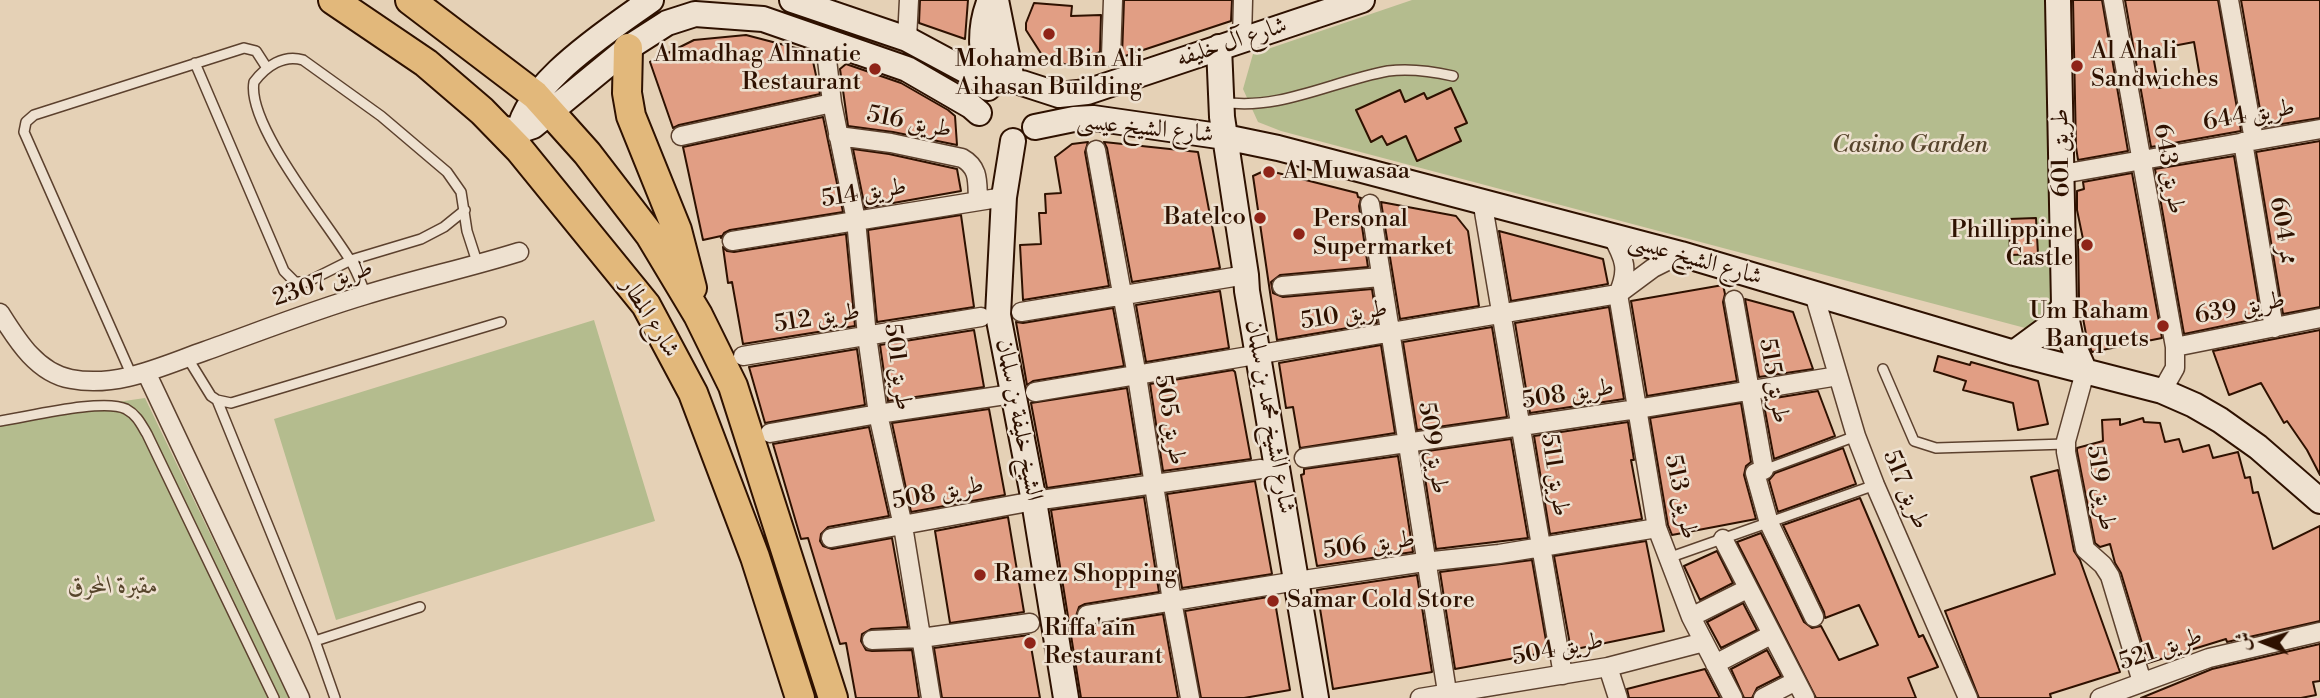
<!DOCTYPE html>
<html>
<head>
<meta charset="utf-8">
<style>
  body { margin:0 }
  #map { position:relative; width:2320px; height:698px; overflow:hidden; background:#e5d1b6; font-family:"Libre Bodoni",Amiri,serif }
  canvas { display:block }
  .north { position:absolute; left:2229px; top:607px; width:70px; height:70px; -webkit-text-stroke:5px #eee1d0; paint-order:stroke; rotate:272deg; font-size:19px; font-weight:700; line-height:28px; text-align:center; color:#2e1100 }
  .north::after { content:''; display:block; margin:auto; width:24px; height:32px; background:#2e1100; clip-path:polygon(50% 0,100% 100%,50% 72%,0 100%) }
</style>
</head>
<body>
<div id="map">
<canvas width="2320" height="698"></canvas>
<div class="north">ش</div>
</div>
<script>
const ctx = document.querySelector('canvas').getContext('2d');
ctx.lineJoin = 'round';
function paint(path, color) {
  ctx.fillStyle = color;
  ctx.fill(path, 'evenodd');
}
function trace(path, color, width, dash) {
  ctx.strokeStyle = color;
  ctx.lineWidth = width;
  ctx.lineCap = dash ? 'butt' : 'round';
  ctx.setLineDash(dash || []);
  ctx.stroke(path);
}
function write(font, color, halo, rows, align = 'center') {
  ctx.font = font + ' "Libre Bodoni",Amiri,serif';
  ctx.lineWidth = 5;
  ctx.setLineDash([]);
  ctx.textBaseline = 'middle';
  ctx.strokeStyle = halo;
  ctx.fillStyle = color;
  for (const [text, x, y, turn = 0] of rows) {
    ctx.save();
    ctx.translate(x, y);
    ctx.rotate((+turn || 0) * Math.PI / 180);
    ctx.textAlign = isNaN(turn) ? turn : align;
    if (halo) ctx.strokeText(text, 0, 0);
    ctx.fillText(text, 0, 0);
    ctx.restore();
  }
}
paint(new Path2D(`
  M1412 0H2050L2063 291 2051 319 2029 329 1281 131 1258 122 1243 89 1253 54Z
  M594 320 655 521 336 620 274 419Z
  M145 398 289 698H0V419Z`), '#b4bc8e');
const building = new Path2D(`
  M920 0H968L965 39 919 23Z
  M1124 0H1232L1231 21 1122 57Z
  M2073 0H2102L2128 151 2078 160 2076 147Z
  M2125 0H2218L2241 131 2151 147ZM2194 42 2200 77H2195L2196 81 2159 88 2152 50Z
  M2241 0H2320V118L2263 127Z
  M1034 3 1072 6 1071 16 1101 15 1100 52 1068 65 1049 60 1042 55 1026 30V23Z
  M746 35 811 52 820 94 679 125 673 128 650 62 694 40Z
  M846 64 901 83 948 110 955 116 957 145 893 132 848 126 840 69Z
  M1451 88 1467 123 1455 128 1461 141 1417 161 1406 136 1387 145 1382 136 1371 142 1356 110 1400 90 1405 102 1424 93 1427 99Z
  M823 117 843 212 730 230 724 233 721 238V236L703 240 683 147Z
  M2320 141V307L2283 314 2256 152Z
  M1088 142 1085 152 1109 286 1023 300 1020 245 1041 244 1039 213H1046L1045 194 1061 193 1055 157 1072 144Z
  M1104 142 1198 152 1220 268 1132 282 1107 148Z
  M853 149 889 154 957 169 961 191 865 208Z
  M2234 156 2261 318 2184 334 2155 169Z
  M1266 170 1357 193 1358 197 1361 198 1359 206 1368 267 1280 275 1271 282 1273 293 1283 297 1372 289 1377 323 1277 340 1253 176Z
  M2132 173 2162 338 2092 352 2087 339 2079 298 2078 240 2083 239 2077 210V191L2084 189 2083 182Z
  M1381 202 1456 216 1468 231 1479 306 1400 319Z
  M961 215 974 307 877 322 868 230Z
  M2036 218 2038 254 2010 255 2009 219Z
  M1499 231 1603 259 1608 284 1511 301Z
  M846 234 855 326 743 344 732 282 728 283 723 247 727 251 734 252Z
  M1723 285 1725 294 1723 302 1737 381 1647 396 1631 301Z
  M1220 291 1229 348 1146 362 1136 305Z
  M1745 299 1793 312 1813 369 1759 377Z
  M1609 307 1624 399 1530 413 1515 323Z
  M1113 308 1124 366 1033 381 1027 385 1016 322 1023 323Z
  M1492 327 1507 417 1417 430 1403 342Z
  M974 330 984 387 888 401 880 345Z
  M2320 330V475L2307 450 2287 421 2284 423 2261 383 2229 395 2213 351Z
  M1381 345 1395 433 1300 448 1293 407 1286 408 1279 363Z
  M857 349 865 405 765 423 749 367Z
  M1938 356 1970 365 1971 362 2038 381 2048 424 2018 430 2013 403 1963 390 1966 381 1934 371Z
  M1233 370 1235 372 1251 459 1163 471 1150 384Z
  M1127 388 1141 474 1047 488 1031 403Z
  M1818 391 1835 436 1774 459 1763 400Z
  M1741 403 1751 462 1746 466 1744 475 1756 519 1672 535 1668 525 1650 418Z
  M989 409 1005 495 911 512 892 423Z
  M2143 418 2144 422 2160 423 2165 442 2179 439 2183 452 2209 445 2213 458 2238 452 2245 478 2250 477 2253 493 2258 492 2273 549 2320 526V621L2227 642 2226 639 2148 663 2121 573 2115 563 2110 544 2100 547 2095 543 2077 451V448L2103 441 2102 420 2120 419V425Z
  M1628 422 1634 460H1631L1642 519 1550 534 1534 436Z
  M869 427 889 516 828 527 821 534 820 541 823 546 832 549 892 538 908 627 871 629 862 634 861 641 866 650 872 651 912 650 919 698H856L846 643 840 644 808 538 801 539 773 444Z
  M1511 439 1528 538 1436 549 1421 452Z
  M1843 448 1856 484 1778 512 1769 480 1775 473Z
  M1398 456 1413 552 1317 566 1301 475 1304 474V469Z
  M2058 470 2074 551 2080 560 2120 672 2050 694 2051 698H1979L1945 611 2055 574 2031 477Z
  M1255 481 1272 574 1182 588 1167 494Z
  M1144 497 1159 592 1085 604 1079 607 1076 616 1079 623 1088 626 1163 614 1178 698H1081L1051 510Z
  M1860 498 1919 637 1923 635 1938 667 1908 678 1916 698H1816L1737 542 1761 533 1804 622 1812 628 1821 626 1839 660 1878 645 1859 605 1825 618 1824 612 1783 525Z
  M1008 517 1024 612 950 623 935 531Z
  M1646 541 1664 631 1571 650 1554 556Z
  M1717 551 1733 583 1700 600 1684 566Z
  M1532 560 1548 652 1455 669 1440 572Z
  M1417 575 1432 672 1333 689 1317 590Z
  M1274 596 1290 690 1244 698H1201L1185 611Z
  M1743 603 1757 630 1721 648 1707 622Z
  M1029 635 1040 698H942L934 648Z
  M2320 644V681L2313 682 2316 695 2301 698H2141L2212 669Z
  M1767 650 1781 676 1757 688 1752 698H1744L1731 669Z
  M1705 669 1720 698H1629L1627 689Z`);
paint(building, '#e19e84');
trace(building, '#2e1100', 2);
const lane = new Path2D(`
  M195 63 284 271 295 282H307L351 260 421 239 444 227 465 210
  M1223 102C1279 111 1333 81 1388 71 1410 68 1431 71 1453 76
  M366 295C361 283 357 271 350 260 327 222 246 124 254 82 266 66 284 54 303 60L381 116 447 172 461 192 467 231 478 265
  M187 357 211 396 217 400 231 403 501 322
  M1883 369 1914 441 1936 448 2066 444
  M132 376 24 132 26 122 34 115 244 48 256 51 267 68
  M217 400 315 641 335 698
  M0 421C28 417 103 398 126 409 137 415 141 424 147 434L274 698
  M1764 470 1856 436
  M1668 558 1875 485
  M315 641 420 607`);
const street = new Path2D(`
  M2113 0 2175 347V368L2162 391
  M2229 0 2254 140
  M907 39 909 0
  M1242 39 1243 0
  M825 42 832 103 856 220 867 336 878 414 903 526 931 698
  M1111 57 1113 0
  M681 136 832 103
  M838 136 891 143 962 158C980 168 977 183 978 201
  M2243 142 2274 328
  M1096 150 1137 376 1172 601 1190 698
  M2062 174 2320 129
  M1482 200 1563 675
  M1370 204 1448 698
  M1612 236C1625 259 1629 270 1618 294L1657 528 1691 617 1733 698
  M732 241 1004 197
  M1282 286 1380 277
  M1814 294 1856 436 1875 485 1968 698
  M1734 300 1764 470 1755 473 1769 523 1814 617
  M1021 312 1246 275
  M0 313C17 340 37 373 71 379 118 388 162 366 205 351 258 332 311 311 365 295 416 279 468 268 519 252
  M2175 347 2320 318
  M743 356 981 317
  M146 372 300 698
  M2085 372 2066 441V452L2085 549 2103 565 2110 576 2142 682
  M1035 392 1618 294 1653 268 1681 254
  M770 433 878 414 1012 394
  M1304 458 1637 409 1838 376
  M831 538 1034 501 1261 469
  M1723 539 1805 698
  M1087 615 1297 581 1424 562 1499 554 1657 528
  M1691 617 1747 589
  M872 640 921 638 1030 623
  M1715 664 1771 635
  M1608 667 1618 698
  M1420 698 1608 667 1704 642
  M1763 698 1796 681
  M2100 698 2209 658 2320 632`);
const secondary = new Path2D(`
  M792 0 907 39 974 75 988 88
  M990 0C978 29 981 57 990 86
  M996 0 1012 80
  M2058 0 2064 306 2071 340 2085 372
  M1219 47 1222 117 1246 275 1247 291 1316 698
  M1022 83 1059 95 1087 92 1362 0
  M1035 127 1074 119 1093 118 1225 137 1278 148 1681 254 2014 353 2162 391 2194 405 2220 420 2258 447 2320 501
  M499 128 518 131 533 126 628 48 667 23 695 14 763 19 907 69 971 106 979 113
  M1013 141 1004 197 998 315 1034 501 1066 698
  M518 143C515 89 611 29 651 0
  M2014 353 2048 328 2064 306`);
const primary = new Path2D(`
  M333 0 426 63 482 111 519 149 646 305 693 393 755 557 800 698
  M410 0 535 95 587 153 650 235 698 315 733 386 833 698
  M628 48 627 93 631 116 677 230 692 288`);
trace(lane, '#5c412e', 12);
trace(street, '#5c412e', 21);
trace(secondary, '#2e1100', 28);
trace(primary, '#2e1100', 32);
trace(lane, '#eee1d0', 9);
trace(street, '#eee1d0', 18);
trace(secondary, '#eee1d0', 24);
trace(primary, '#e2b87b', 28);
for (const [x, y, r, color] of [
  [1049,34,7,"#8f2418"],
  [2077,66,7,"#8f2418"],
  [875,69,7,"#8f2418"],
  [1269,172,7,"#8f2418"],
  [1260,218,7,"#8f2418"],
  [1299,234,7,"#8f2418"],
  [2087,245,7,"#8f2418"],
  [2163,326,7,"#8f2418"],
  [980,575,7,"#8f2418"],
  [1273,601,7,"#8f2418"],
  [1030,643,7,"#8f2418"]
]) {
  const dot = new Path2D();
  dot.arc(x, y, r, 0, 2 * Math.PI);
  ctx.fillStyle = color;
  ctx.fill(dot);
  trace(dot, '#eee1d0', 2.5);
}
write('24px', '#2e1100', '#eee1d0', [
  ["شارع آل خليفه",1232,43,-18],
  ["طريق 644",2249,116,-10],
  ["طريق 516",909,123,11],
  ["شارع الشيخ عيسى",1145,129,6],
  ["طريق 601",2062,153,-91],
  ["طريق 643",2168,169,80],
  ["طريق 514",864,194,-9],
  ["ممر 604",2282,231,80],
  ["شارع الشيخ عيسى",1695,260,16],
  ["طريق 2307",323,284,-18],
  ["طريق 639",2240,309,-11],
  ["طريق 510",1344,316,-9],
  ["شارع المطار",649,318,58],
  ["طريق 512",817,319,-9],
  ["طريق 501",897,367,82],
  ["طريق 515",1773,381,80],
  ["طريق 508",1568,395,-9],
  ["شارع الشيخ محمد بن سلمان",1269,417,80],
  ["الشيخ خليفة بن سلمان",1018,420,79],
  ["طريق 505",1169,420,80],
  ["طريق 509",1432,448,81],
  ["طريق 511",1554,475,81],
  ["طريق 519",2100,488,81],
  ["طريق 517",1905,490,67],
  ["طريق 508",938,494,-11],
  ["طريق 513",1680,497,78],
  ["طريق 506",1369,546,-8],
  ["طريق 504",1558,650,-11],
  ["طريق 521",2161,650,-19]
]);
write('24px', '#2e1100', '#eee1d0', [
  ["Al Ahali",2091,52],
  ["Sandwiches",2091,80],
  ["Almadhag Alnnatie",861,55,"right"],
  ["Restaurant",861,83,"right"],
  ["Mohamed Bin Ali",1049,60,"center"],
  ["Aihasan Building",1049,88,"center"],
  ["Al Muwasaa",1283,172],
  ["Batelco",1246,218,"right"],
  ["Personal",1313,220],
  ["Supermarket",1313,248],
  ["Phillippine",2073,231,"right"],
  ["Castle",2073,259,"right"],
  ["Um Raham",2149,312,"right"],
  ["Banquets",2149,340,"right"],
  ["Ramez Shopping",994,575],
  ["Samar Cold Store",1287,601],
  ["Riffa'ain",1044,629],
  ["Restaurant",1044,657]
], 'left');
write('italic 24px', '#56442b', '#eee1d0', [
  ["Casino Garden",1910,146],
  ["مقبرة المحرق",113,587]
]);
</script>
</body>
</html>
